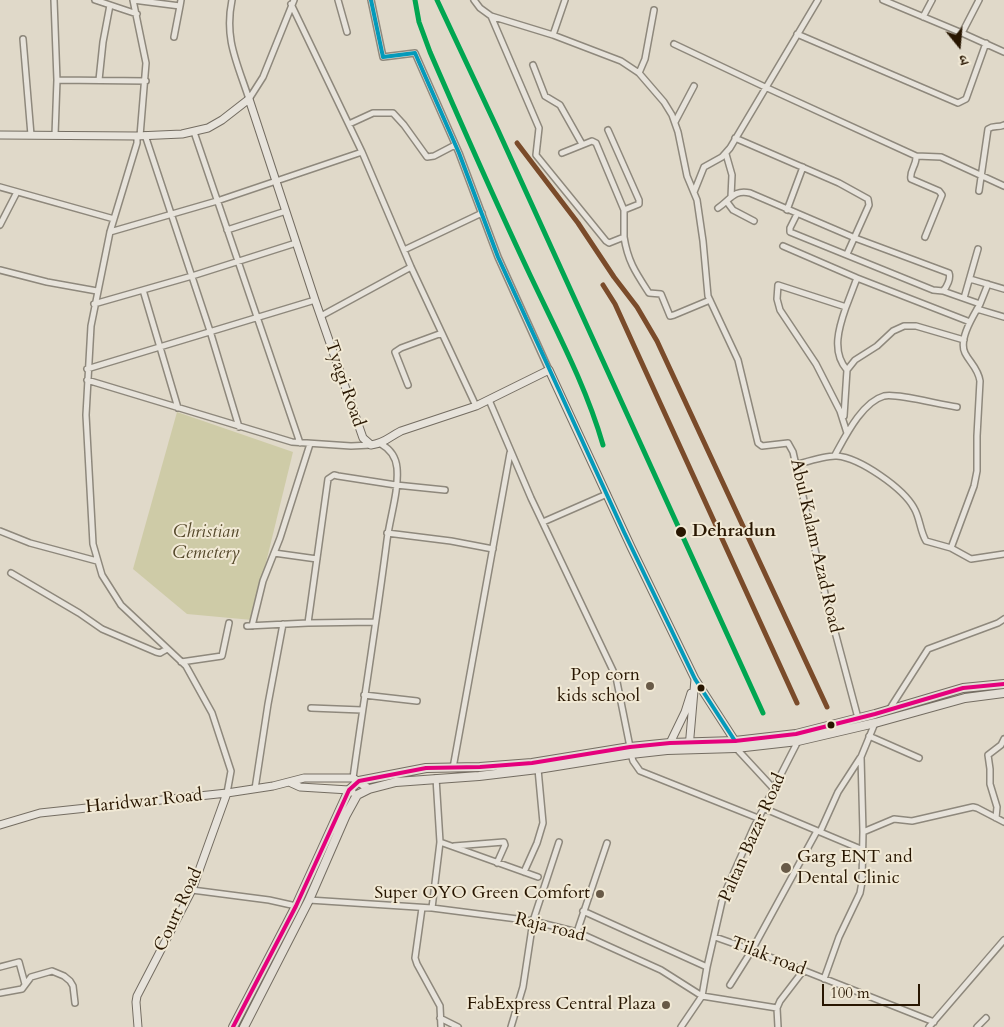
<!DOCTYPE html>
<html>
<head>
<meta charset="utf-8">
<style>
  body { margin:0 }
  #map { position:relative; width:1004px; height:1027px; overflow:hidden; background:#e0d9c9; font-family:Cardo,"Noto Serif Devanagari",serif }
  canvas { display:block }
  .north { position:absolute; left:934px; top:20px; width:50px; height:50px; -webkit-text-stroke:4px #f1e9d5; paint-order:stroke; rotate:163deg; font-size:14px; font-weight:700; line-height:20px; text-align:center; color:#281601 }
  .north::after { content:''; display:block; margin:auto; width:18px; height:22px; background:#281601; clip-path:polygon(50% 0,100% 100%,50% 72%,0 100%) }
  .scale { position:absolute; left:822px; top:984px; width:98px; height:22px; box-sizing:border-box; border:2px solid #281601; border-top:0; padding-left:6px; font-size:15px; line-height:18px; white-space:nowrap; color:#281601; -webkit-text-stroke:4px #f1e9d5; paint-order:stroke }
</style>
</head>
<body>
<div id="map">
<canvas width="1004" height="1027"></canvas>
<div class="north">उ</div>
<div class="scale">100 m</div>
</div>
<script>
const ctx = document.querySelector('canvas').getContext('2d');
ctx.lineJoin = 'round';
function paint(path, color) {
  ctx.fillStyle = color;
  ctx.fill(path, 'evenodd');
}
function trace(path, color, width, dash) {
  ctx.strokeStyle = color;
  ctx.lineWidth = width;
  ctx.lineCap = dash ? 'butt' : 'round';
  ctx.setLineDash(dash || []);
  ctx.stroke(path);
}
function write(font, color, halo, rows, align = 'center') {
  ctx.font = font + ' Cardo,serif';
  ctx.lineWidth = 4;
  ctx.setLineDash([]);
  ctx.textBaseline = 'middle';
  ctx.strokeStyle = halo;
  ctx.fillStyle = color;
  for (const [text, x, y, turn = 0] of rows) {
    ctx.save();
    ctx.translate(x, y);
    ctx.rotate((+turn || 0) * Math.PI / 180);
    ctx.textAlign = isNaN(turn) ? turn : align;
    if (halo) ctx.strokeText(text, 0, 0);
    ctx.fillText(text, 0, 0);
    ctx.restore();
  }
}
paint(new Path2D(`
  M177 412 293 452 252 620 187 614 133 569Z`), '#cecba7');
const street = new Path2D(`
  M54 0 57 80 55 135
  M95 0 137 14
  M133 0 146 63 140 136
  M133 0 180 6 181 0
  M232 0C224 39 237 62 249 99
  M338 0 347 32
  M371 0 383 57 415 53 459 153 498 257 549 370
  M474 0 480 8 491 16 553 35 621 61 639 73 664 102 672 115 678 132 687 176 697 200 703 241 708 296 738 360 758 443 762 446 788 443 793 452 826 598 858 718
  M883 0 962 33 1004 52
  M291 4 362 152 411 267 476 406
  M491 16 539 128 536 155 606 241 609 243 624 237C628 262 636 273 649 293L661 294 670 316 674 315 710 300
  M923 17 932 0
  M962 33 979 0
  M797 34 958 103 966 99 986 43
  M553 35 565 0
  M174 37 180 6
  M23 39 31 135
  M674 44 765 87 916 156C917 165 909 171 911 179L939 191 942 195 925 237
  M533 65 545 96 560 105 582 144
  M639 73 645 59 654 10
  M57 80 146 81
  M99 80 103 42 110 5
  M249 99 263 77 294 0
  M675 122 694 86
  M349 124 373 113H393L404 125 427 157 434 156 455 145
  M608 130 639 200V204L624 210
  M194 132 300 443
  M145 135 210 331 239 427
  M137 136V143L110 232 91 326 86 415 93 544 102 575 121 605 186 666 212 713 231 771 227 793
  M735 138 839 183 868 199 869 205 847 254
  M562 153 592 141 596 143 624 210V237
  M726 154 732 175 731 197
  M916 156 941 157 1004 186
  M0 187 114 219
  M979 191 988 129C994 125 998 128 1004 125
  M694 192 704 167 722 157 730 148 818 0
  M727 202 733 210 754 221
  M718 208C730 200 734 189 750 193L855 238 949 273C951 278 947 287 943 291L933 290 790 232V228L797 214
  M787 210 803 167
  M0 225 17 192
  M227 230 286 211
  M110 232 217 201 362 152
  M783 246 857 278 970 322
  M404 250 482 213
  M0 270 47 282 97 291
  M970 279 1004 289
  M143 290 178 408
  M943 291 980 304C974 315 958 339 965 353 970 363 978 368 980 381L977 436V471L974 486 951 548
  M964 298 978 249
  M94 304 192 276 296 243
  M980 304 988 284
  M846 307 857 278
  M977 309 1004 317
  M321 316 411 267
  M87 369 315 300
  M847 370C831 352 839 327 846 307L778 285 777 299 780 310 816 364 840 411 847 433
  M87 380 292 442 351 446 371 445
  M408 385 395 352 401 348 442 333
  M489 400 531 498 616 677 630 747
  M844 416 847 370 855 360 877 346 893 331 904 326H916L964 340
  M835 455C845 437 862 402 884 396 897 393 940 405 957 407
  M795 465C806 462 826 455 837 456 860 458 903 488 914 508 920 518 920 531 926 541L951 548 971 559 1004 554
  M543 522 607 494
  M0 531 30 543 97 561
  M387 533 451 541 493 549
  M274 553 317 559
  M11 573 79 613 102 629 156 652 160 653 167 649
  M308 623 328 479 334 475 338 476 396 485 445 490
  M247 626 308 623 374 622
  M252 626 263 581 280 538 310 444
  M181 662 222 656 229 623
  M364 695 417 701
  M311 708 362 710
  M889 710 928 649 998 623 1004 619
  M875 723 861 757 863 832 894 819 912 821 973 807 977 808 1004 822
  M869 736 919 758
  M736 748 773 788
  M631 754 633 761 640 771 758 818
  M453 768 510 453
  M353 778C364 698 377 619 387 540 390 517 399 491 397 468 396 457 390 449 381 444
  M255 789 268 704 283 624
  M763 808 863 850
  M996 818 997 807 990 784V769L988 755 1001 745 1004 739
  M820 832 838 792 860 758
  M440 842 538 877
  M454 846 504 842 505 845 497 863
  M524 872 537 843 543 823 538 769
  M192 890 269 900 296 906
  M309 900 432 908 533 921 577 932 661 970 702 996 777 1008
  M422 908 415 958 417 964 440 1006 441 1027
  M432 908 440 842 436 778
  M583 911 707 967
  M577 932 607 843
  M715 937 752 950 934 1022
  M0 967 19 962 25 984
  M824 979 839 937 860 893 862 882 863 832
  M730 985 752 950 817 831
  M0 993 22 989 31 977 52 971 64 976 70 981 73 986 75 1003
  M440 1018 458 1027
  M511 1027 523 987 533 921 559 842
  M681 1027 702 996 707 967 723 897 753 829 798 741
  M778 1027 777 1008 780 1001 803 971
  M929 1027 1004 940
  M977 1027 986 1018`);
const secondary = new Path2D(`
  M0 135 137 136 182 134 208 128 222 120 249 99 315 300 363 438 371 445C385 443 389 437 401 431L476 406 549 370 631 547 695 679 735 741
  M670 743 685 712 691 693
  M689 748 695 679
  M289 782 300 787 349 790 352 792
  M0 825 40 813 227 793 273 786 304 778H353L369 789
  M138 1027 136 1002 137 996 192 890 227 793`);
const primary = new Path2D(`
  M233 1027 296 906 349 790 359 781 426 768 480 767 532 763 630 747 670 743 735 741 796 734 875 714 963 688 1004 684
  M244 1027 309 900 346 815 357 795 369 789 396 782 479 776 538 769 631 754 667 750 736 748 798 741 875 723 965 698 1004 693`);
trace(street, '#8e887c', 8);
trace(secondary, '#746d62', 9);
trace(primary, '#746d62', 10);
trace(street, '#e7e3db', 5);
trace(secondary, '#e7e3db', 7);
trace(primary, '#e3ded5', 8);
trace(new Path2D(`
  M371 0 383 57 415 53 459 153 498 257 624 532 695 679 735 741`), '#049aba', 4);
trace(new Path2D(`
  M233 1027 296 906 349 790 359 781 426 768 480 767 532 763 630 747 670 743 735 741 796 734 875 714 963 688 1004 684`), '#e5007d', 4);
trace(new Path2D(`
  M415 0 419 22 430 52C463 128 496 203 531 277 557 332 586 386 603 445
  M437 0 497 128 763 713`), '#00a651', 5);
trace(new Path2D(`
  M517 143 578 223 614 277 637 307 657 341 827 707
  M603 285 615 304 635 348 797 703`), '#7a4b2a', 5);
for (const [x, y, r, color] of [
  [681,532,6,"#281601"],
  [650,686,5,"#685a47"],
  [701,688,4.5,"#281601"],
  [831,725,4.5,"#281601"],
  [786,868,6,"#685a47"],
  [600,894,5,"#685a47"],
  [666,1005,5,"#685a47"]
]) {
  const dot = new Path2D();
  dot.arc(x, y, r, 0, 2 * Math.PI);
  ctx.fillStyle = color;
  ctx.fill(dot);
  trace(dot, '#f1e9d5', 2);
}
write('18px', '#281601', '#f1e9d5', [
  ["Tyagi Road",344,384,71],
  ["Abul Kalam Azad Road",815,546,77],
  ["Haridwar Road",144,802,-6],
  ["Paltan Bazar Road",753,838,-66],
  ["Court Road",179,910,-65],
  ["Raja road",550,928,14],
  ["Tilak road",768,957,21]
]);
write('bold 18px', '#281601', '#f1e9d5', [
  ["Dehradun",692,532]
], 'left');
write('italic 18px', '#55492b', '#f1e9d5', [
  ["Christian",206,533],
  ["Cemetery",206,554]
]);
write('18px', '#281601', '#f1e9d5', [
  ["Pop corn",640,676],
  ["kids school",640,697],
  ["Garg ENT and",797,858,"left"],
  ["Dental Clinic",797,879,"left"],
  ["Super OYO Green Comfort",590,894],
  ["FabExpress Central Plaza",656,1005]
], 'right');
</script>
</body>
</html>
